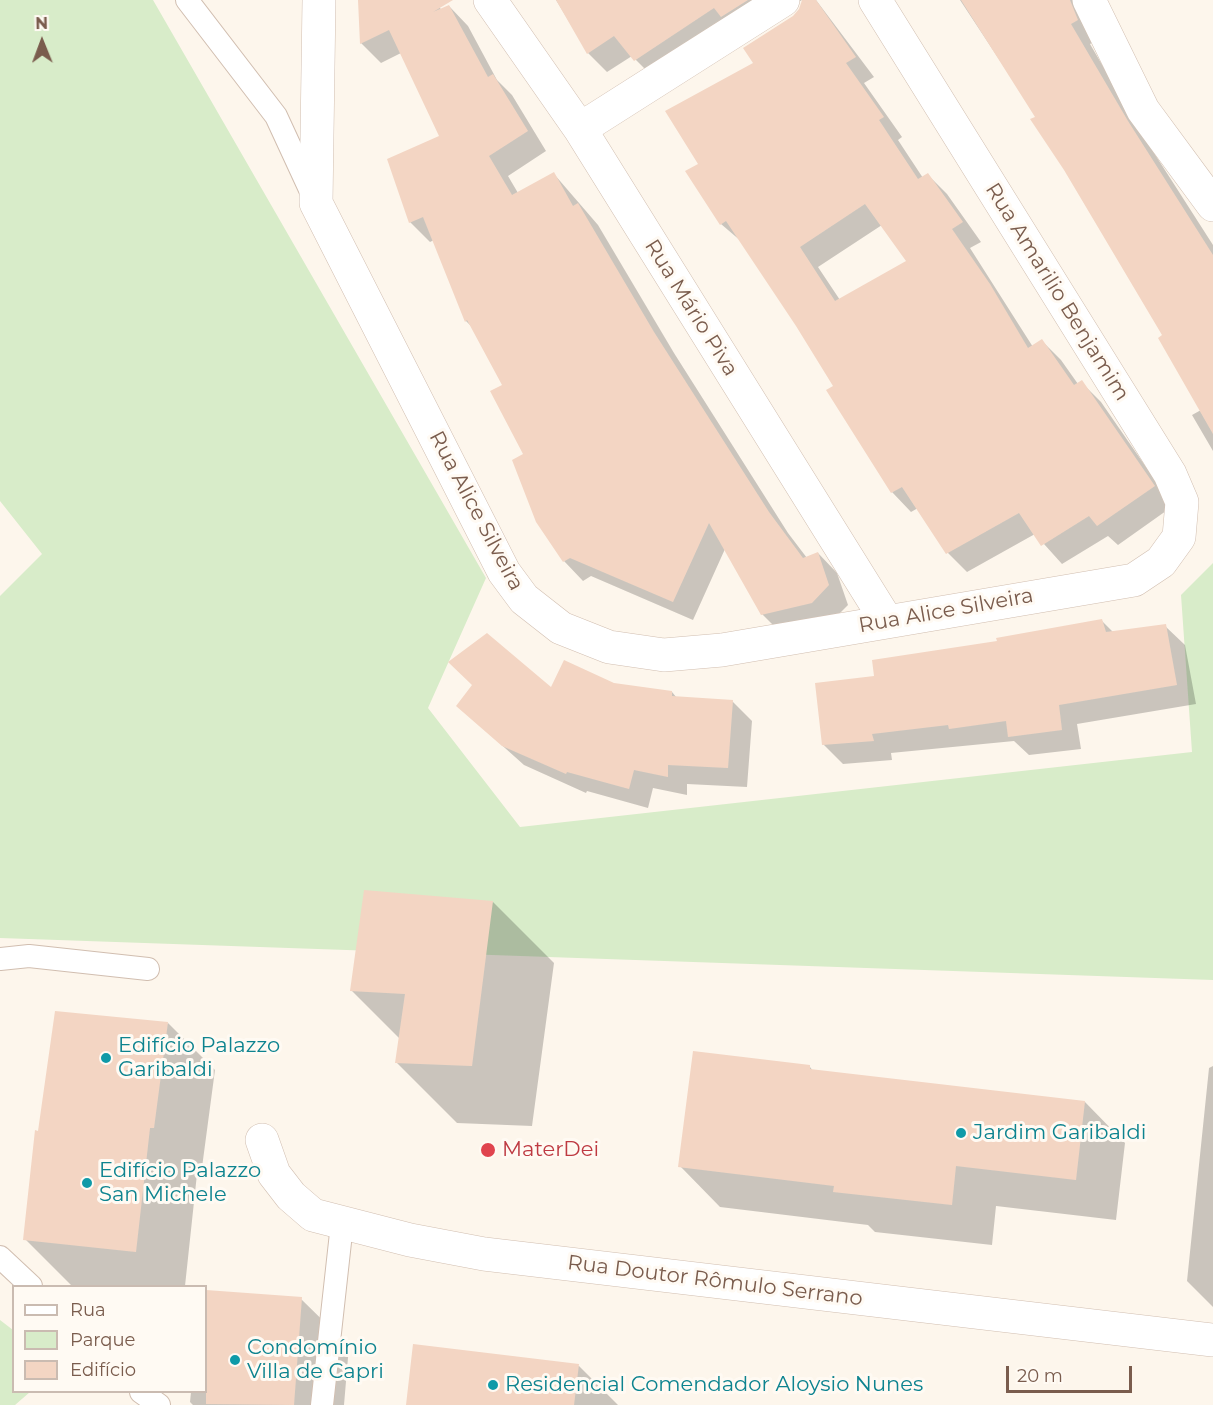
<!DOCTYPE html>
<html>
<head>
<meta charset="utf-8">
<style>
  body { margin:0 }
  #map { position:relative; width:1213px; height:1405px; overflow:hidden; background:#fdf6ec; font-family:Montserrat,sans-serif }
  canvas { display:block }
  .legend { position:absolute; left:12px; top:1285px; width:195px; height:108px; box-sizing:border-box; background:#fffaf3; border:2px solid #cabbb1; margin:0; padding:8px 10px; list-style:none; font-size:18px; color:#7a5c4d }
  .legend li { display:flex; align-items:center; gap:12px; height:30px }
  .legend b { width:30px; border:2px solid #cabbb1 }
  .north { position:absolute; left:12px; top:12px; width:60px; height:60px; -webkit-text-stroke:4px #fffaf3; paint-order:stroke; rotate:359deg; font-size:16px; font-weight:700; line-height:24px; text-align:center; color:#7a5c4d }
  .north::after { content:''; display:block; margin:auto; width:21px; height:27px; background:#7a5c4d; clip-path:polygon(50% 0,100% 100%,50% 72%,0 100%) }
  .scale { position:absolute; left:1006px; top:1366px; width:126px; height:27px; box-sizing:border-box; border:3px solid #7a5c4d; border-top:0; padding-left:8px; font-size:18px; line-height:21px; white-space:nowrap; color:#7a5c4d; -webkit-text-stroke:4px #fffaf3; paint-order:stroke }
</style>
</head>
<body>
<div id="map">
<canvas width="1213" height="1405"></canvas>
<ul class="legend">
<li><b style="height:8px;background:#fff"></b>Rua</li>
<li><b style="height:16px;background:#d8ecc9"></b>Parque</li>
<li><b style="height:16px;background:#f3d5c3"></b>Edifício</li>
</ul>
<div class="north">N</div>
<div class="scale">20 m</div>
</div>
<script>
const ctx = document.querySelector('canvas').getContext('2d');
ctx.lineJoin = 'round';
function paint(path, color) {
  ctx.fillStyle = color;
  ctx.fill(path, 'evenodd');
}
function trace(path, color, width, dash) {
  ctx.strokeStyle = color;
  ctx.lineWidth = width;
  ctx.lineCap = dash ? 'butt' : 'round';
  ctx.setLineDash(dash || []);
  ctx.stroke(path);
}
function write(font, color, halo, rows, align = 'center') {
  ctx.font = font + ' Montserrat,sans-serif';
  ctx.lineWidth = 6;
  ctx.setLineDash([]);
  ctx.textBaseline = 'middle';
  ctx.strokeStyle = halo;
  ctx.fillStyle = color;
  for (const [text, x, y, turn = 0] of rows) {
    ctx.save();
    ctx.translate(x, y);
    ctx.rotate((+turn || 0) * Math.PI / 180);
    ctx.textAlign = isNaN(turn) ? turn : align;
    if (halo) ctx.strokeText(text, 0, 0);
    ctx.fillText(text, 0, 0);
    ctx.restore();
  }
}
paint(new Path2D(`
  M0 0H153L486 578 428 708 520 827 1192 752 1181 595 1213 563V980L0 938V596L42 554 0 501Z
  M0 1320 13 1330 14 1392H30L15 1405H0Z`), '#d8ecc9');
paint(new Path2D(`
  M360 0H437L441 10 449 6 468 26 497 80 512 95 546 151 508 176 518 193 554 174 598 225 674 353 788 533 807 558 818 553 837 573 848 605 831 622 782 634 762 614 725 549 693 620 591 576 583 581 564 561 525 455 504 385 472 327 466 321 434 240 430 242 410 222 441 137 401 53 381 63 361 43Z
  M556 0H802L742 36 655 79 632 56 607 72 588 53Z
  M803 0H816L874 77 864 83 902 137 898 140 923 178 928 175 947 194 981 242 970 248 1033 347 1042 341 1061 360 1078 384 1081 382 1101 402 1173 506 1118 545 1108 536 1062 564 1035 534 967 572 948 553 918 508 911 512 892 492 835 386 797 325 742 242 721 224 700 165 755 64 801 9ZM882 225 909 262 840 300 818 267Z
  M960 0H1080L1097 40 1090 44 1147 142 1213 245V451L1192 415 1201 410 1164 336 1037 117Z
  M1102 621 1113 632 1165 626 1185 645 1196 704 1077 724 1081 749 1029 755 1014 741 891 753 892 760 843 764 823 744 876 677 999 643Z
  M613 684 672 692 677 698 732 701 752 721 747 787 687 784V795L653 788 648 808 587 791 586 793 524 765 458 706 551 690Z
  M493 902 554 963 532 1126 457 1123 396 1062 400 1039 351 990Z
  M168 1023 215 1070 201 1175 197 1174 185 1286H72L25 1239 40 1132Z
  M1213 1066V1307L1187 1281 1209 1068Z
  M810 1067 813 1071 1085 1102 1125 1143 1116 1220 996 1206 992 1245 875 1232 868 1225 720 1207 680 1166Z
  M206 1292 301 1299 349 1346 344 1405H193L190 1402 191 1392H206Z
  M579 1366 618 1405H408Z`), '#0003');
paint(new Path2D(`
  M358 0H453L433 12 449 5 488 77 493 74 528 131 489 156 512 195 554 172 573 206 578 203 654 332 769 512 803 558 818 552 829 585 812 603 761 615 709 523 673 602 570 558 563 562 536 522 512 460 523 454 490 391 502 385 467 320 465 322 423 217 409 223 387 159 439 136 389 30 360 44Z
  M556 0H748L721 17 714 8 634 61 614 36 587 54Z
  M802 0H816L856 57 846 63 884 117 879 120 918 179 928 173 963 222 952 229 990 284 1028 348 1042 339 1074 385 1082 380 1155 486 1097 526 1089 516 1041 546 1019 513 946 554 902 487 891 493 826 390 833 386 796 326 726 221 720 225 685 171 698 164 665 111 753 63 743 48 793 16 799 9ZM865 204 906 261 835 301 800 247Z
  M961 0H1070L1078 20 1071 24 1128 121 1213 255V434L1158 338 1162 335 1064 170 1030 119 1035 117Z
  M1102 619 1106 632 1166 624 1177 685 1059 705 1062 730 1008 737 1006 721 949 729 948 725 872 734 874 741 822 745 815 683 874 676 872 660 997 641 996 638Z
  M487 633 551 687 564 660 614 683 672 691V696L733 700 728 768 668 765V777L634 770 629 789 567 772 566 774 502 746 456 706 472 685 448 662Z
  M364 890 493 901 472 1066 395 1063 405 994 350 991Z
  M55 1011 168 1022 154 1128H150L136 1252 23 1240 35 1130 38 1131Z
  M693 1051 810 1065V1069L1085 1101 1076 1180 956 1166 952 1205 833 1192 834 1186 678 1167Z
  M206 1290 302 1297 294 1405 206 1404Z
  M413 1344 579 1364 574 1405H406Z`), '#f3d5c3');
const lane = new Path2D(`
  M187 0 276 116 313 196
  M0 959 29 956 148 969
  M0 1257 31 1286
  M141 1392 159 1405
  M322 1405 342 1224`);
const street = new Path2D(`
  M319 0 316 203 504 572 524 599 561 628 609 647 664 655 722 650 1134 580 1161 562 1179 537 1182 502 1170 474 875 0
  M490 0 580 129 886 620
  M1089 0 1143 110 1213 205
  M580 129 783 0
  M262 1140 274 1174 291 1196 313 1215 410 1240 484 1254 1213 1340`);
trace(lane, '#d1beb0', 24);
trace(street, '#d1beb0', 34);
trace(lane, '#fff', 22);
trace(street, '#fff', 33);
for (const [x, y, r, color] of [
  [106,1058,6,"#0f9aa8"],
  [961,1133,6,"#0f9aa8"],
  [488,1150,8,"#e0444e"],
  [87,1183,6,"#0f9aa8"],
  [235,1360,6,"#0f9aa8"],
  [493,1385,6,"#0f9aa8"]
]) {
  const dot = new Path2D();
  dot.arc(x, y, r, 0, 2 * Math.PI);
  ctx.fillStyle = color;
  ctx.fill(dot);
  trace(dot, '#fffaf3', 2);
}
write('21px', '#7a5c4d', '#fffaf3', [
  ["Rua Amarilio Benjamim",1057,292,58],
  ["Rua Mário Piva",691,308,58],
  ["Rua Alice Silveira",476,511,62],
  ["Rua Alice Silveira",946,611,-10],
  ["Rua Doutor Rômulo Serrano",715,1281,7]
]);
write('21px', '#0d838f', '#fffaf3', [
  ["Edifício Palazzo",118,1046],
  ["Garibaldi",118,1070],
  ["Jardim Garibaldi",973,1133],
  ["Edifício Palazzo",99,1171],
  ["San Michele",99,1195],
  ["Condomínio",247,1348],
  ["Villa de Capri",247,1372],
  ["Residencial Comendador Aloysio Nunes",505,1385]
], 'left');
write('21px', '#be3a42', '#fffaf3', [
  ["MaterDei",502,1150]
], 'left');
</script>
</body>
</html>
